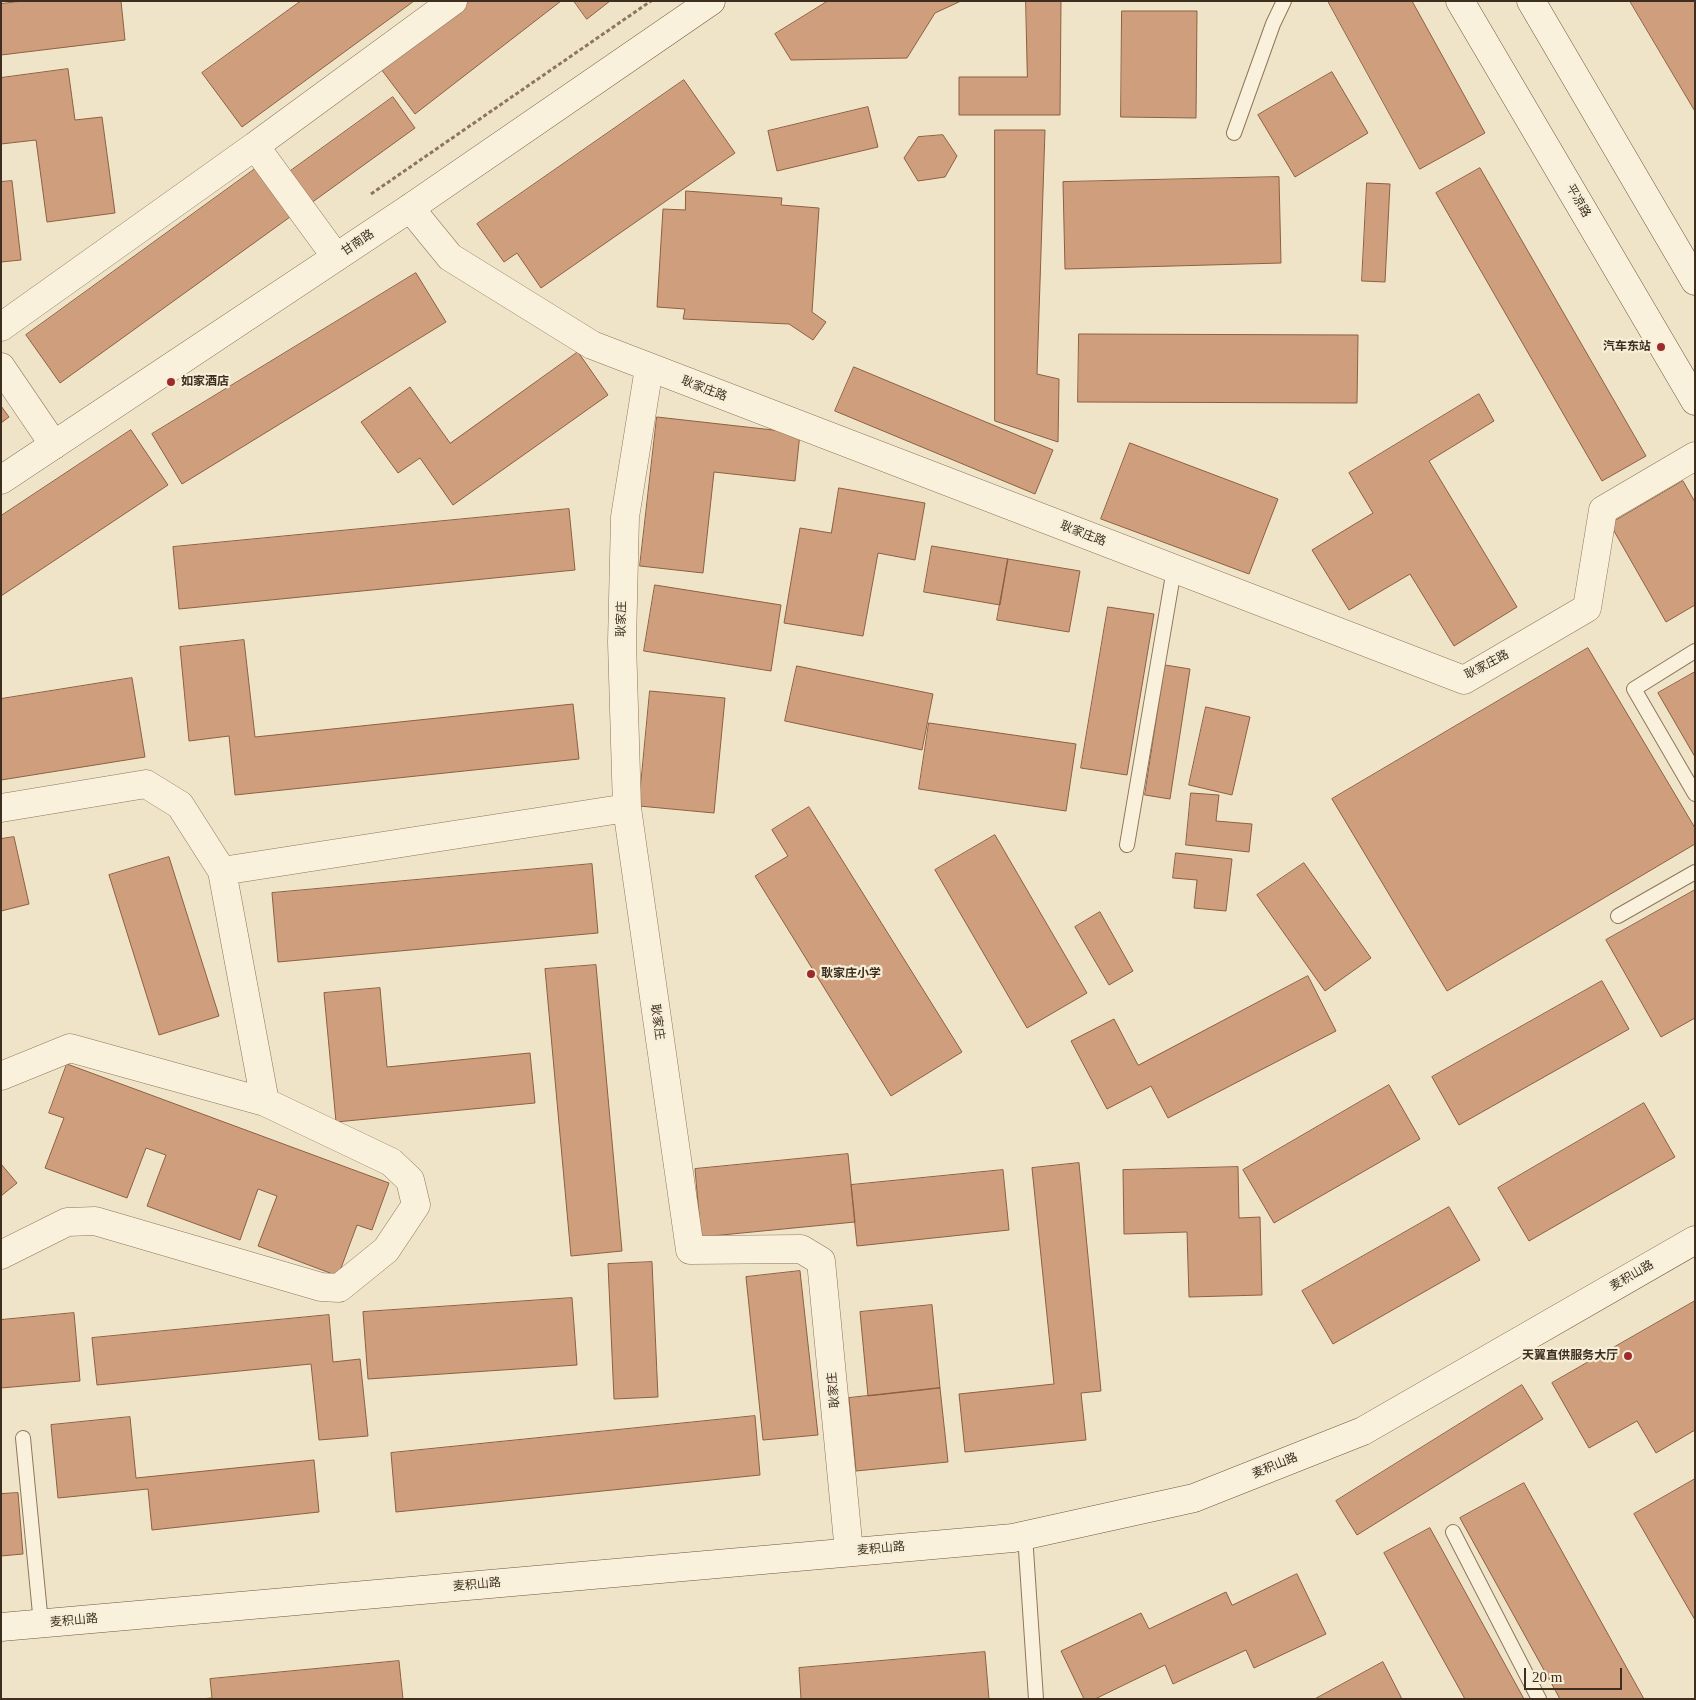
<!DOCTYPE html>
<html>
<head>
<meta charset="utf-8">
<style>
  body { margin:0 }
  #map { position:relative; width:1696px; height:1700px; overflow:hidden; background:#f0e4c8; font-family:"Times New Roman",serif }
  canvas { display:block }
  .frame { position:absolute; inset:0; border:2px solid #3d2e20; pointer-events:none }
  .scale { position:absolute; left:1524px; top:1668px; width:98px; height:22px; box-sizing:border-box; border:2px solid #3d2e20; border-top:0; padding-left:6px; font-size:15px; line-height:18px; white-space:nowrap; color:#3d2e20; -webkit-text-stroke:4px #f7eed8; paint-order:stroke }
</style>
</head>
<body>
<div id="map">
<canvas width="1696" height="1700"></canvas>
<div class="frame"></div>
<div class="scale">20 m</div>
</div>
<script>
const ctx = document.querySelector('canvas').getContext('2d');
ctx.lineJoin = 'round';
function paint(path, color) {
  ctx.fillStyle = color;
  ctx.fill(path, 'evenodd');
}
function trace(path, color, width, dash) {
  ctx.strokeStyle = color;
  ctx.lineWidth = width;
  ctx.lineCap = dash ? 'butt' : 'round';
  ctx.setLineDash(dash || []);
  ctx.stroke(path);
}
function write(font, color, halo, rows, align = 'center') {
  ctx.font = font + ' "Times New Roman","Noto Sans SC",serif';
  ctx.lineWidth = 4.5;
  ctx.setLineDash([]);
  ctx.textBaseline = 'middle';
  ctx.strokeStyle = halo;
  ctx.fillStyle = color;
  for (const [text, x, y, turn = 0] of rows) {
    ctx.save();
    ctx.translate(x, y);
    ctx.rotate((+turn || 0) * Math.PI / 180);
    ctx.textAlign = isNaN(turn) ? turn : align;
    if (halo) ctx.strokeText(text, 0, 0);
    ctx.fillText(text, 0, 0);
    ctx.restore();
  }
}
const building = new Path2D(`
  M23 1H121L125 40 1 55V4Z
  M301 1H414L242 127 202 73Z
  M469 1H561L415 114 381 69Z
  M574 1H610L587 19Z
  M828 1H961L935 13 907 58 791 60 775 34Z
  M1026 1H1061L1060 115H959V77H1027Z
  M1328 1H1412L1485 133 1420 169Z
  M1630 1H1695V111Z
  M1122 11H1197L1196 118 1121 117Z
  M68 69 75 120 102 117 115 213 47 222 36 140 1 144V78Z
  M1332 72 1368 133 1295 177 1258 115Z
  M684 80 735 153 541 288 517 253 504 262 477 224Z
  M393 97 415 128 307 206 285 175Z
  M868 107 878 147 777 171 768 131Z
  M995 130H1045L1037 374 1059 379 1058 442 995 421Z
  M943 135 957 156 945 177 918 181 904 158 918 137Z
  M1480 168 1646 456 1602 481 1436 193Z
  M255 169 290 217 60 383 26 335Z
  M1279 177 1281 263 1065 269 1063 182Z
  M12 181 21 260 1 262V182Z
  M1367 183 1390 184 1385 282 1362 281Z
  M686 191 782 198 781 205 819 208 812 312 826 322 813 340 789 324 683 319 685 309 657 307 663 209 685 210Z
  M416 273 446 322 182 484 152 434Z
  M1079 334 1358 335 1357 403 1078 402Z
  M578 352 608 395 453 505 420 458 398 473 361 422 410 387 450 443Z
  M854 367 1053 450 1035 494 835 411Z
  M1479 394 1494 421 1429 461 1517 607 1454 646 1410 574 1349 610 1312 550 1373 513 1349 473Z
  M1 406 9 417 1 423Z
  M657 417 800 433 795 481 714 472 703 573 640 566Z
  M131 430 168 485 1 596V516Z
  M1130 443 1278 499 1249 574 1101 519Z
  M1683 481 1695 502V605L1666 622 1610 524Z
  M839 488 925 503 915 560 878 553 863 636 784 623 800 528 831 533Z
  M569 509 575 570 179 609 173 547Z
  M932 546 1008 559 1000 605 924 592Z
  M1008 559 1080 571 1069 632 997 620Z
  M655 585 781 605 771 671 644 651Z
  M1108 607 1154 614 1127 775 1081 768Z
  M244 640 255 737 573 704 579 759 235 795 229 736 189 741 180 647Z
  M1588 648 1695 828V844L1447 991 1332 799Z
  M1165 665 1190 669 1170 799 1145 795Z
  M797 666 933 694 922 750 785 721Z
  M1695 672V757L1658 693Z
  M132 678 145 757 1 780V699Z
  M650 691 725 698 714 813 639 806Z
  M1206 707 1250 717 1232 795 1189 785Z
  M929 723 1076 744 1066 811 919 789Z
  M1191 793 1219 795 1216 821 1252 824 1249 852 1186 845Z
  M809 807 962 1052 891 1096 755 876 788 856 772 830Z
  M995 835 1087 993 1027 1028 935 870Z
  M14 837 29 904 1 911V839Z
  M1176 853 1232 859 1226 911 1194 908 1197 880 1173 878Z
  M169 857 219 1016 159 1035 109 875Z
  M1304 863 1371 958 1325 991 1257 895Z
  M592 864 598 933 278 962 272 893Z
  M1695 890V1018L1661 1037 1606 940Z
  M1100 912 1133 971 1109 985 1075 927Z
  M596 965 622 1251 571 1256 545 969Z
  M1308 976 1336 1031 1168 1118 1151 1086 1107 1109 1071 1041 1114 1019 1138 1065Z
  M1602 981 1629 1029 1459 1125 1432 1077Z
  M380 988 387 1067 530 1053 535 1103 336 1122 324 993Z
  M67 1064 389 1183 372 1230 357 1225 338 1276 258 1246 277 1196 258 1189 240 1240 147 1206 166 1155 146 1148 127 1198 45 1168 64 1118 49 1113Z
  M1389 1085 1420 1139 1274 1223 1243 1170Z
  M1644 1103 1675 1157 1529 1241 1498 1188Z
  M848 1154 855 1222 701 1237 695 1169Z
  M1079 1163 1101 1391 1081 1393 1086 1440 965 1452 959 1394 1054 1384 1032 1168Z
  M1 1164 17 1183 1 1196Z
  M1238 1167 1239 1218 1260 1217 1262 1295 1189 1297 1187 1232 1124 1234 1123 1170Z
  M1003 1170 1009 1230 857 1246 851 1185Z
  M1449 1207 1480 1260 1333 1344 1302 1291Z
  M652 1262 658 1397 614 1399 608 1264Z
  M800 1271 818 1435 763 1440 746 1277Z
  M572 1298 577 1365 368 1379 363 1312Z
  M1695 1301V1430L1656 1453 1637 1421 1589 1448 1552 1383Z
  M932 1305 940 1388 868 1396 860 1312Z
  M74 1313 80 1381 1 1388V1320Z
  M329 1315 333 1362 360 1359 368 1436 319 1440 311 1364 97 1385 92 1338Z
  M1522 1385 1543 1419 1357 1535 1336 1501Z
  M940 1388 948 1462 856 1471 849 1398Z
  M755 1416 760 1475 396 1512 391 1453Z
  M130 1417 136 1478 314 1460 319 1512 152 1530 148 1489 58 1498 51 1425Z
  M1695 1479V1620L1634 1514Z
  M1524 1483 1644 1699H1560L1460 1518Z
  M18 1493 23 1554 1 1556V1494Z
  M1430 1528 1524 1699H1465L1384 1553Z
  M1297 1574 1326 1634 1254 1668 1246 1650 1173 1684 1165 1665 1095 1699H1084L1061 1651 1141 1613 1149 1629 1226 1592 1232 1605Z
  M985 1652 989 1699H801L799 1668Z
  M399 1661 403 1699H200L212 1698 210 1679Z
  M1383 1662 1402 1699H1315Z`);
paint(building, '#cf9f7d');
trace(building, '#8d5f41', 1);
const lane = new Path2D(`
  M1234 133 1273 24 1284 1
  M1695 651 1634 689 1695 794
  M1127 845 1174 569
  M1618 916 1695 872
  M23 1438 41 1624
  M1453 1532 1539 1699
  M1025 1535 1036 1699`);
const street = new Path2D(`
  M255 146 453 1
  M410 208 450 257 592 345 1464 680 1587 608 1603 510 1695 456
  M1 327 255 146 336 257
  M1 367 54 445
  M649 368 625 517 622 642 627 808 690 1250 801 1249 821 1261 849 1552
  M1 808 146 784 180 805 222 871
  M1 1076 70 1048 265 1102
  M1 1255 67 1222 95 1221 321 1287 339 1288 386 1250 416 1205 410 1180 391 1162 265 1102 222 871 627 808`);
const secondary = new Path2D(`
  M1460 1 1695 401
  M1531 1 1695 281
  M1 480 410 208 711 1
  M1 1627 1013 1538 1194 1498 1363 1431 1695 1240`);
trace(lane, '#8d765c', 16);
trace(street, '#8d765c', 29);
trace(secondary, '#6f573f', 29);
trace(new Path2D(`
  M371 194 651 1`), '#8d765c', 3, [4, 2.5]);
trace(lane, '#faf1dc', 14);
trace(street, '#faf1dc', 28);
trace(secondary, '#faf1dc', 28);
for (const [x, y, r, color] of [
  [1661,347,5,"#9e2a2b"],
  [171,382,5,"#9e2a2b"],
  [811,974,5,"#9e2a2b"],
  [1628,1356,5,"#9e2a2b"]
]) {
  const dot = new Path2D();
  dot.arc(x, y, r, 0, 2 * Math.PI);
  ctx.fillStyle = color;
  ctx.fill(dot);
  trace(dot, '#f7eed8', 2);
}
write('12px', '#3d2e20', '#f7eed8', [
  ["平凉路",1578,201,60],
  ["甘南路",358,243,-34],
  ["耿家庄路",704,389,21],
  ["耿家庄路",1083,534,21],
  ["耿家庄",622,619,-89],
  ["耿家庄路",1487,665,-28],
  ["耿家庄",657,1022,82],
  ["麦积山路",1632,1276,-30],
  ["耿家庄",834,1390,-95],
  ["麦积山路",1275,1466,-22],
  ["麦积山路",881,1549,-5],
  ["麦积山路",477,1585,-5],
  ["麦积山路",74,1621,-5]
]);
write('bold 12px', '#3d2e20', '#f7eed8', [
  ["汽车东站",1651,347],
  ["如家酒店",181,382,"left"],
  ["耿家庄小学",821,974,"left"],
  ["天翼直供服务大厅",1618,1356]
], 'right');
</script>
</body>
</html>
